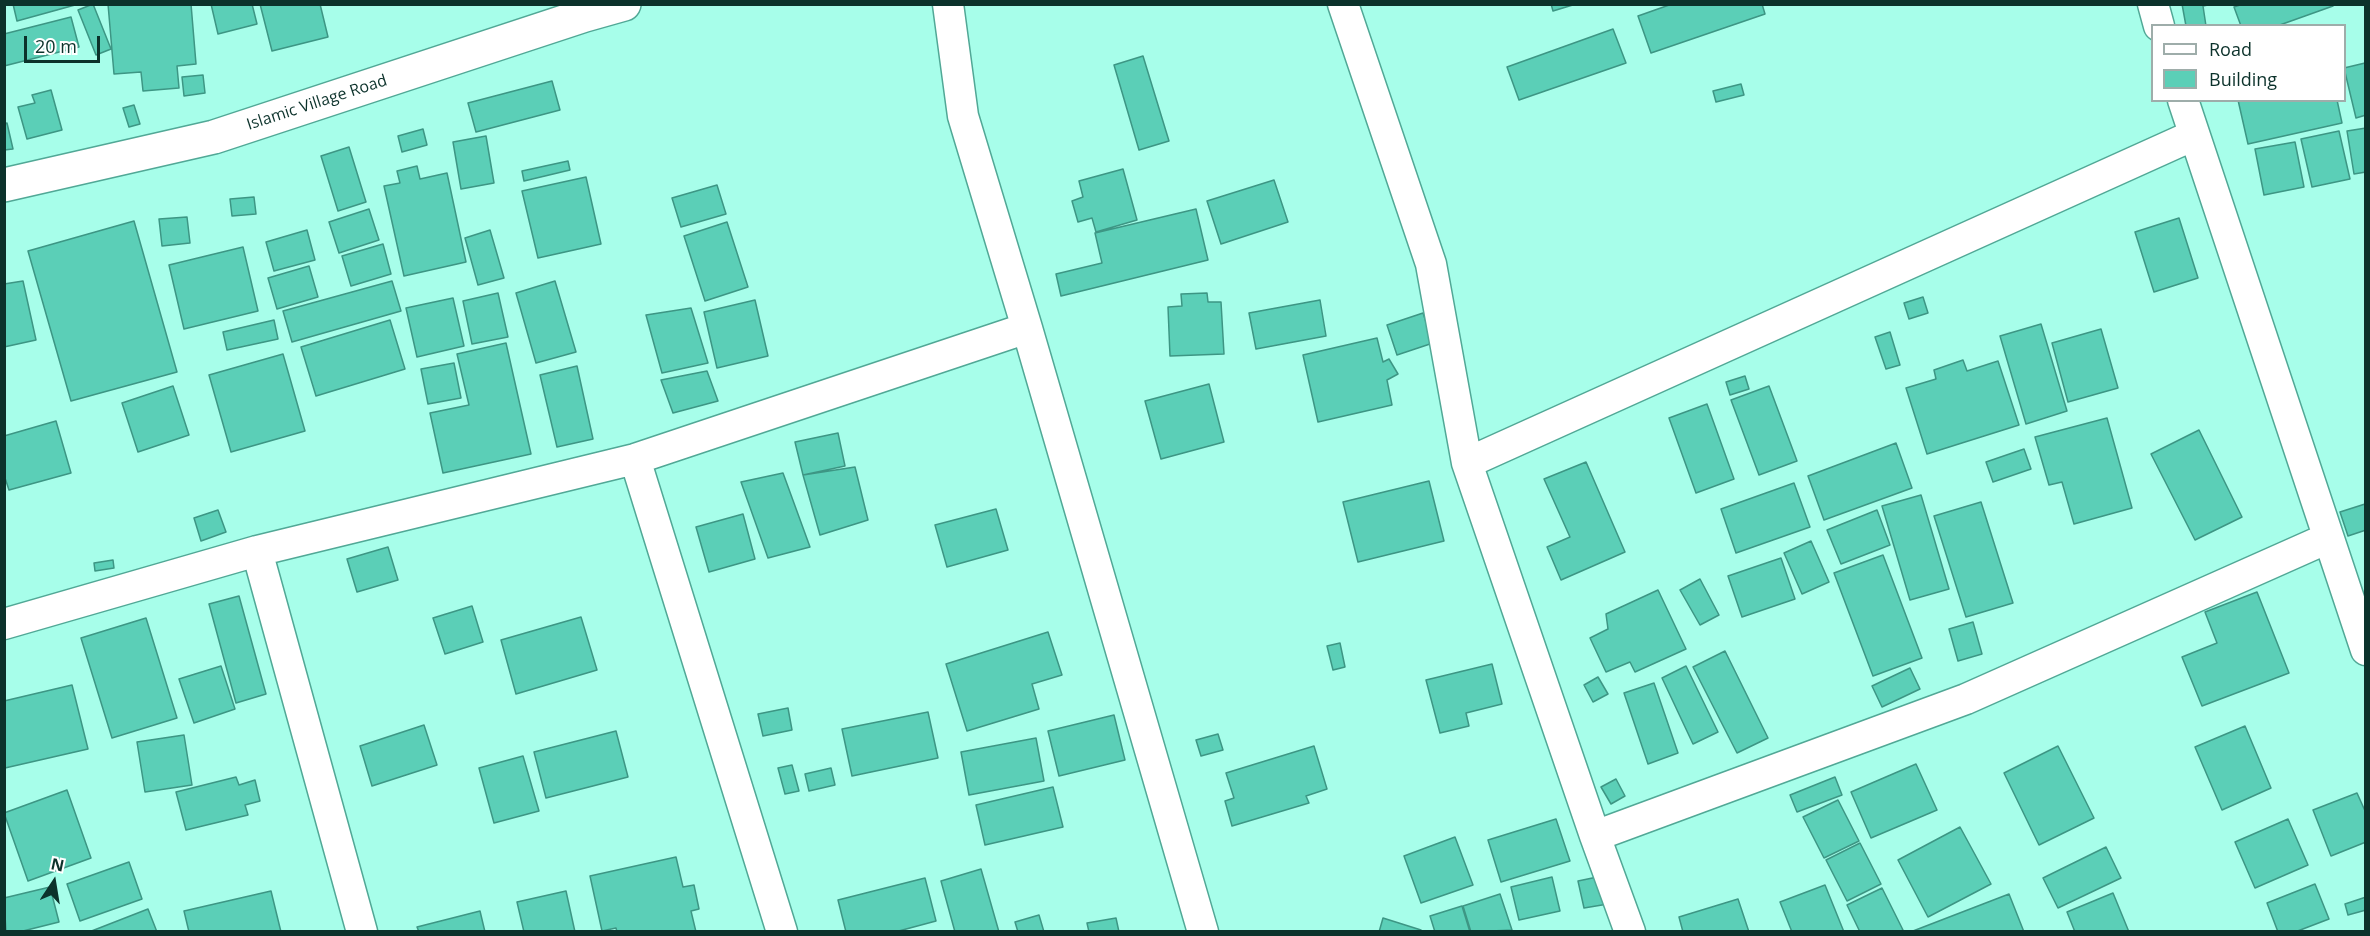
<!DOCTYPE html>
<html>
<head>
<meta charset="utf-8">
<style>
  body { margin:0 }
  #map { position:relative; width:2370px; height:936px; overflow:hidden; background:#a7feea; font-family:"Open Sans",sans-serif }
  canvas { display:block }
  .frame { position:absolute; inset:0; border:6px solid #0c322b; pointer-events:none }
  .legend { position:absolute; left:2151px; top:24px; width:195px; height:78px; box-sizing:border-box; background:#fff; border:2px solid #9eadaa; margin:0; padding:8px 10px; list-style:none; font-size:18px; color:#0c322b }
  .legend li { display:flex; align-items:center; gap:12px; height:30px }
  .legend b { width:30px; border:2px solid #9eadaa }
  .north { position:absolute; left:24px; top:852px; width:60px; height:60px; -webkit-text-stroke:4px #fff; paint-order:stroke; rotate:12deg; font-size:16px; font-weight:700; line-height:24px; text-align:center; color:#0c322b }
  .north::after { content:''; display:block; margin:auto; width:21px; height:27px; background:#0c322b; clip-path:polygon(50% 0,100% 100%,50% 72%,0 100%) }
  .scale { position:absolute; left:24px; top:36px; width:76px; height:27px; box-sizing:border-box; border:3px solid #0c322b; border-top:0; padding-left:8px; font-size:18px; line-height:21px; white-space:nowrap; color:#0c322b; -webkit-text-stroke:4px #fff; paint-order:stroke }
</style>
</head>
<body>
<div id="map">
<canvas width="2370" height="936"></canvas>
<div class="frame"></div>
<ul class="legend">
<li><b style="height:8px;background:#fff"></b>Road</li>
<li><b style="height:16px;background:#5bcfb7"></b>Building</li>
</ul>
<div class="north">N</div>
<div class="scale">20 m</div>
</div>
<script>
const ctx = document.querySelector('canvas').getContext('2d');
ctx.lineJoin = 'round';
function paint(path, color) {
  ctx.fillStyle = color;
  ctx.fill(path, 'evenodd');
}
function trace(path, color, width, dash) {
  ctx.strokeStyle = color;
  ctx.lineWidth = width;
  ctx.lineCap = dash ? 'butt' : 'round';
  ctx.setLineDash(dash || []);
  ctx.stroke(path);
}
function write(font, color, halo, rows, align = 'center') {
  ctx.font = font + ' "Open Sans",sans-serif';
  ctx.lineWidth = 6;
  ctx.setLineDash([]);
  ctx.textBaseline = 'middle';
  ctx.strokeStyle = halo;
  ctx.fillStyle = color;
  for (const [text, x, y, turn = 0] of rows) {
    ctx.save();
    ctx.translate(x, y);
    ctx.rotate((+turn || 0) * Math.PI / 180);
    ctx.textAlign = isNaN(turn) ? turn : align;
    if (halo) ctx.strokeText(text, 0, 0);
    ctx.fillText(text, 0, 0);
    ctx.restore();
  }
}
const building = new Path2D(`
  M13 4H75V5L17 21Z
  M93 4 111 49 96 55 78 10Z
  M108 4H191L196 64 177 66 179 88 143 91 141 72 114 74Z
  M211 4H252L257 24 218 34Z
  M260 4H320L328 37 272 51Z
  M1551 4H1576L1553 11Z
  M1672 4H1762L1765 14 1651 53 1638 16Z
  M2182 4H2213L2203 6 2206 26H2186Z
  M2243 4H2333V6L2277 26H2241L2234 7Z
  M71 17 79 47 4 66V34Z
  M1613 29 1626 63 1519 100 1507 67Z
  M1143 56 1169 141 1139 150 1114 65Z
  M2365 63 2366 115 2356 118 2344 68Z
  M203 75 205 93 184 96 182 77Z
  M552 81 560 110 476 132 468 103Z
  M1741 84 1744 95 1716 102 1713 91Z
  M51 90 62 130 27 139 18 107 35 103 32 95Z
  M2238 100H2337L2342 123 2248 144Z
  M134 105 140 124 129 127 123 108Z
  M7 123 13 149 4 150V124Z
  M2366 128V172L2354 174 2347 131Z
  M423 129 427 145 402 152 398 136Z
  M2339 131 2350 179 2312 187 2301 139Z
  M486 136 494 183 461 189 453 142Z
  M2295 142 2304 187 2264 195 2255 149Z
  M349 147 366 202 338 211 321 156Z
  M568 161 570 170 524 181 522 171Z
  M417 166 420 179 447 173 466 262 404 276 384 186 400 183 397 171Z
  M1123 169 1137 220 1096 232 1092 218 1078 222 1072 201 1083 197 1079 181Z
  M586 177 601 244 538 258 522 191Z
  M1274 180 1288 222 1221 244 1207 201Z
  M717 185 726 214 681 227 672 198Z
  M254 197 256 214 232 216 230 199Z
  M369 209 379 240 339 253 329 222Z
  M1196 209 1208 260 1061 296 1056 274 1102 263 1095 233Z
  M187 217 190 243 162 246 159 219Z
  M2179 218 2198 278 2154 292 2135 232Z
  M134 221 177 372 71 401 28 251Z
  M727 222 748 287 705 301 684 236Z
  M307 230 315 260 274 271 266 242Z
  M490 230 504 278 478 285 465 238Z
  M383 244 391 274 351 286 342 256Z
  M243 247 258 311 184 329 169 265Z
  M309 266 318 297 277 309 268 278Z
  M23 281 36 340 4 347V284Z
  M392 281 401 311 292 342 283 311Z
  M555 281 576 352 536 363 516 293Z
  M498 293 508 337 472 344 463 301Z
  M1207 293 1208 302H1221L1224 354 1170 356 1168 307 1182 306 1181 294Z
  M1923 297 1928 313 1909 319 1904 303Z
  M453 298 464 346 417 357 406 308Z
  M755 300 768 356 717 368 704 312Z
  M1320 300 1326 336 1256 349 1249 313Z
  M691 308 708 363 662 373 646 315Z
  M1423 313 1433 343 1397 355 1387 325Z
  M274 320 278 339 227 350 223 332Z
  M390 320 405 369 316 396 301 347Z
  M2041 324 2067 411 2026 424 2000 336Z
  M2101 329 2118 388 2068 402 2052 343Z
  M1890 332 1900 365 1886 369 1875 337Z
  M1377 338 1383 362 1389 359 1398 374 1387 380 1392 405 1318 422 1303 355Z
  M506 343 531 454 443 473 430 413 469 405 457 354Z
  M283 354 305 431 231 452 209 375Z
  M1963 360 1967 371 1998 361 2019 425 1927 454 1906 388 1936 379 1934 370Z
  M454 363 461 398 428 404 421 369Z
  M577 366 593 439 557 447 540 375Z
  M707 371 718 401 673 413 661 380Z
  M1745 376 1749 389 1730 395 1726 382Z
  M1209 384 1224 442 1161 459 1145 401Z
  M173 386 189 435 138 452 122 403Z
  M1769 386 1797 461 1759 475 1731 400Z
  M1707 404 1734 479 1696 493 1669 418Z
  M2107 418 2132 508 2074 524 2062 482 2049 485 2035 437Z
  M56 421 71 473 9 490 4 475V436Z
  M2199 430 2242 517 2195 540 2151 454Z
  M838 433 845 466 803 475 795 442Z
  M1896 443 1912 488 1824 520 1808 476Z
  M2024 449 2031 469 1993 482 1986 462Z
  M1586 462 1625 552 1561 580 1547 547 1570 537 1544 479Z
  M855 467 868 520 820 535 803 475Z
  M783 473 810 547 768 558 741 482Z
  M1429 481 1444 541 1358 562 1343 502Z
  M1794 483 1810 527 1736 553 1721 509Z
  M1921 495 1949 589 1910 600 1882 506Z
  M1981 502 2013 603 1966 617 1934 516Z
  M2365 504 2366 530 2348 536 2340 512Z
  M996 509 1008 550 947 567 935 525Z
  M218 510 226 532 201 541 194 518Z
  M1877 510 1890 545 1841 564 1827 530Z
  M743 514 755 559 709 572 696 527Z
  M1811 541 1829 582 1802 594 1784 553Z
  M388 547 398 580 357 592 347 559Z
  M1883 555 1922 658 1873 676 1834 573Z
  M1781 558 1795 599 1742 617 1728 576Z
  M113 560 114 568 95 571 94 563Z
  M1700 579 1719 615 1700 625 1680 590Z
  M1658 590 1686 649 1635 672 1630 662 1606 672 1590 638 1608 629 1606 614Z
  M2257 592 2289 673 2202 706 2182 657 2217 643 2205 612Z
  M239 596 266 694 236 703 209 604Z
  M472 606 483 642 445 654 433 618Z
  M581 617 597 670 516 694 501 640Z
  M146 618 177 718 112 738 81 638Z
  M1973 622 1982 654 1958 661 1949 629Z
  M1048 632 1062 675 1032 684 1039 709 967 731 946 664Z
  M1340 643 1345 667 1333 670 1327 646Z
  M1725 651 1768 738 1737 753 1693 667Z
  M1492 664 1502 704 1466 713 1469 726 1440 733 1426 680Z
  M221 666 235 709 194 723 179 679Z
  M1686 666 1718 732 1693 744 1662 678Z
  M1910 668 1920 689 1882 707 1872 686Z
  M1598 677 1608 694 1593 702 1584 685Z
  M1654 683 1678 753 1648 764 1624 693Z
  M72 685 88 749 5 768 4 701Z
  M788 708 792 730 763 736 758 714Z
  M928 712 938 758 852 776 842 729Z
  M1114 715 1125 760 1059 776 1048 731Z
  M424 725 437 765 372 786 360 746Z
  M2245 726 2271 788 2222 810 2195 747Z
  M616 731 628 777 546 798 534 752Z
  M1218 734 1223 750 1201 756 1196 740Z
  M184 735 192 785 145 792 137 742Z
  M1036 738 1044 781 969 795 961 752Z
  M1314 746 1327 789 1306 796 1309 803 1232 826 1225 801 1234 798 1226 773Z
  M2058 746 2094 818 2039 845 2004 773Z
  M523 756 539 811 494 823 479 768Z
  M1916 764 1937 810 1871 838 1851 792Z
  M792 765 799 791 785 794 778 768Z
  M831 768 835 785 809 791 805 774Z
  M236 777 239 785 255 780 260 801 245 805 248 815 186 830 176 792Z
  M1835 777 1842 795 1797 812 1790 795Z
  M1616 779 1625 796 1611 804 1601 787Z
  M1053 787 1063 827 985 845 976 805Z
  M67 790 91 858 28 881 4 813Z
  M2357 793 2366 813V842L2331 856 2313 810Z
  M1838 800 1859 841 1824 858 1803 817Z
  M1556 819 1570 861 1501 882 1488 840Z
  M2288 819 2308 865 2255 888 2235 842Z
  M1960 827 1991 884 1928 917 1898 860Z
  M1455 837 1473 885 1421 903 1404 856Z
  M1860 843 1881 884 1847 901 1826 860Z
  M2106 847 2121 878 2058 908 2043 878Z
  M676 857 683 887 694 885 699 909 691 911 696 932H617L616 928 602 931 590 876Z
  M129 862 142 899 80 921 67 884Z
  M981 869 999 932H955L941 881Z
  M1602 876 1608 904 1584 908 1578 881Z
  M1552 877 1560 911 1519 920 1511 887Z
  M925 878 936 921 895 932H846L838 900Z
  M2315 884 2329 919 2295 932H2278L2267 903Z
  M1825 885 1844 932H1792L1780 902Z
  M50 887 59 922 19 932H6L4 898Z
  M1882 888 1903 930 1899 932H1860L1847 905Z
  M271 891 281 932H189L184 911Z
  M566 891 575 932H524L517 902Z
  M2113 893 2129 932H2075L2067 912Z
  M1500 894 1512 930 1471 932 1463 906Z
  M2009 894 2024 932 1913 931Z
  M2366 897V910L2348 915 2345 904Z
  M1738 899 1749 932H1683L1679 917Z
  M1462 906 1470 932H1435L1430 916Z
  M148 909 157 932H89Z
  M480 911 485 932H419L417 927Z
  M1039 915 1044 932H1018L1015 922Z
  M1116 918 1119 932H1089L1087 923Z
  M1383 918 1421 930V932H1379Z`);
paint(building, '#5bcfb7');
trace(building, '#3d9684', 1.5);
const street = new Path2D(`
  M948 4 963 116 1027 328 1203 932
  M1343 4 1431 264 1467 463 1595 836 1630 932
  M2153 4 2159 26
  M2183 100 2366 650
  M635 459 782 932
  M1467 463 2194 135
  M257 551 362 932
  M4 624 257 551 635 459 1027 328
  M1595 836 1966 699 2328 538`);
const secondary = new Path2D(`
  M4 185 214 137 585 15 624 4`);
trace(street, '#51a896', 33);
trace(secondary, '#51a896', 36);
trace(street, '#fff', 30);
trace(secondary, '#fff', 33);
write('16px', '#0c322b', '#fff', [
  ["Islamic Village Road",317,103,-18]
]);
</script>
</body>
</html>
